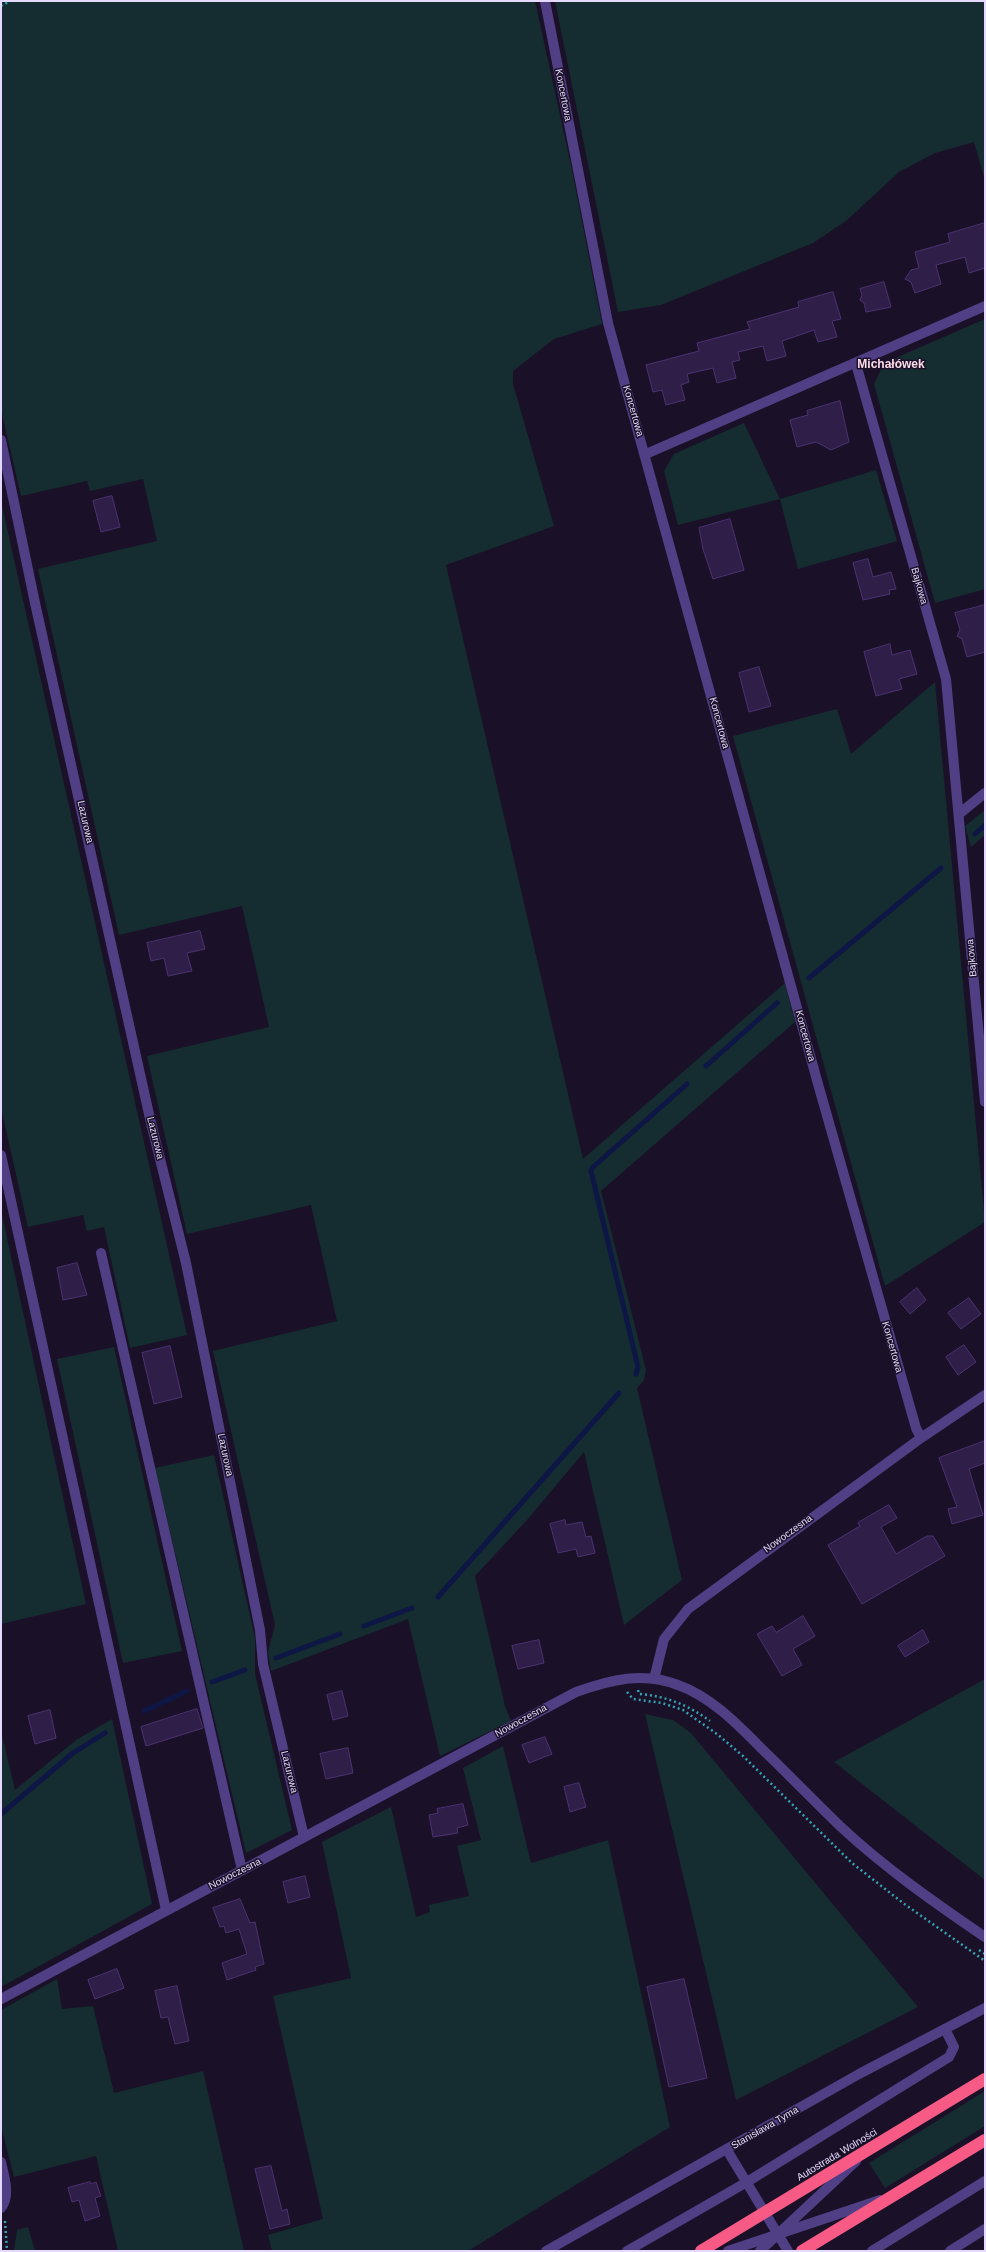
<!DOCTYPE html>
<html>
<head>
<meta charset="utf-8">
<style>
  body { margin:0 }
  #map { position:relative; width:986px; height:2252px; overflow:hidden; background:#1a1128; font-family:Arial,sans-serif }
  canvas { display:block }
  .frame { position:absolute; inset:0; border:2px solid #e5dafd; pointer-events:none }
</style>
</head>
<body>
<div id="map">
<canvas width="986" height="2252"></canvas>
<div class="frame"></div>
</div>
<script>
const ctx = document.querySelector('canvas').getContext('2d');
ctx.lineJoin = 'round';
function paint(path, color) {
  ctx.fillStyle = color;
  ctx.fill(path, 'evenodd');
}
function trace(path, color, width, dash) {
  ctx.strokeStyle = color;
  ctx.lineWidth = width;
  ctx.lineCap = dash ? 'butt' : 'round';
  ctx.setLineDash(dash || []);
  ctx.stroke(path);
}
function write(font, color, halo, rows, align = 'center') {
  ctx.font = font + ' Arial,sans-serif';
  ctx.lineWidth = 3;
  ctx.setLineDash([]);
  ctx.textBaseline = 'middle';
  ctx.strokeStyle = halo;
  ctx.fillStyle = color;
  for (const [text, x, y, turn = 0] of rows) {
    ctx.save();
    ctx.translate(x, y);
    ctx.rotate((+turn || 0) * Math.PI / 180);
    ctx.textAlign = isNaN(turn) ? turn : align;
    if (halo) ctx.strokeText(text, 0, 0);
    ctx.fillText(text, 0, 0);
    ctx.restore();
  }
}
paint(new Path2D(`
  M1 1H535L572 170 602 324 554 339 513 371V384L554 526 446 565 583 1159 785 983 795 1022 601 1191 646 1370 644 1380 637 1388 682 1580 624 1625 584 1452 527 1520 475 1576 505 1706 511 1721 440 1756 408 1619 271 1671 268 1652 275 1625 213 1351 337 1321 311 1205 187 1234 147 1056 269 1027 242 906 119 935 38 569 157 541 143 479 90 491 87 481 21 496 1 409Z
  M555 1H985V181L974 142 935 153 899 172 846 221 813 243 661 305 618 312Z
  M985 319V589L935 603 874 384 884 363Z
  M744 423 780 499 876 470 897 541 798 569 780 499 678 525 664 471 674 454Z
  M1 501 187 1335 130 1348 104 1227 87 1231 83 1215 28 1227 1 1108Z
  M935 682 985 1222 885 1286 733 736 837 709 851 754Z
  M985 810V835L971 847 965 826Z
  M1 1210 86 1604 1 1624Z
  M114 1347 182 1651 123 1663 57 1359Z
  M214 1455 255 1638V1674L292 1830 246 1853 155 1468Z
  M985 1679V1880L834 1762Z
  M645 1714 673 1720 691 1733 918 2007 736 2100Z
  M112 1719 152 1904 1 1987V1731L15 1790 76 1740Z
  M503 1746 531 1863 608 1840 670 2127 468 2251H272L268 2235 323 2219 273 1996 351 1978 322 1842 391 1807 416 1917 430 1912 429 1905 469 1896 457 1846 481 1840 463 1768Z
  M57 1979 62 2009 93 2006 114 2093 203 2071 244 2251H118L96 2156 14 2177 1 2126V2010Z
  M985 2091V2126L885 2188 869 2163Z
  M28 2227 35 2251H14L17 2230Z`), '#152c31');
trace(new Path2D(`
  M975 834 985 825
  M809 978 941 868
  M706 1066 777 1003
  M636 1374 638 1367 591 1171 592 1168 687 1084
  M438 1597 619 1393
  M364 1626 412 1608
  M276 1658 340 1634
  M212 1682 245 1670
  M144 1711 187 1691
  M1 1814 73 1753 105 1733`), '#0d1644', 5);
const building = new Path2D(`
  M985 223V268L969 273 965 257 936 265 941 284 915 293 911 282 905 279 911 270 919 268 915 252 950 242 948 234Z
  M884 282 891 307 866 312 864 303 860 300 862 295 860 289Z
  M833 292 841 319 832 321 837 337 818 342 814 330 782 341 786 356 767 361 763 346 738 352 740 360 732 362 736 378 717 383 713 368 687 374 689 382 681 385 685 400 666 405 662 390 653 392 646 365 699 351 697 343 750 329 747 322 799 307 798 302Z
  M840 401 849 442 831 450 816 442 797 447 790 420 808 415 807 411Z
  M112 496 120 527 101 532 93 501Z
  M730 519 744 570 713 579 703 549 699 528Z
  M868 559 873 577 891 572 896 589 889 590 890 594 863 600 853 563Z
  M985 605V652L967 657 962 639 957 636 960 630 955 613Z
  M890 644 892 655 910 650 917 674 899 679 902 689 876 696 864 652Z
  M759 667 771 706 749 712 739 673Z
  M200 931 205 949 187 953 192 971 168 976 164 958 151 961 147 943Z
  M77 1263 87 1295 63 1300 57 1268Z
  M917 1288 926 1300 910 1314 900 1302Z
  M969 1298 981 1314 961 1329 948 1313Z
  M964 1345 976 1362 958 1375 946 1357Z
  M170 1346 182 1397 154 1404 142 1353Z
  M985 1441V1463L969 1469 983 1515 952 1524 948 1509 957 1507 939 1458Z
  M889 1505 897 1518 881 1527 896 1554 927 1536H933L945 1556 862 1604 828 1545 860 1526 858 1523Z
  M565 1520 566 1525 582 1522 586 1537 591 1536 595 1553 578 1557 576 1549 558 1553 550 1524Z
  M803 1616 815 1636 793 1649 802 1665 782 1676 757 1634 772 1626 776 1632Z
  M923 1630 929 1642 905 1657 898 1646Z
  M539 1640 544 1663 518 1669 512 1646Z
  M342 1691 348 1716 333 1720 327 1695Z
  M197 1709 203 1728 146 1746 141 1727Z
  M50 1710 56 1738 35 1744 28 1716Z
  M545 1737 552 1754 529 1763 522 1745Z
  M348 1748 353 1773 326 1779 320 1754Z
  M579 1783 586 1807 570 1812 564 1787Z
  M463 1804 468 1825 457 1828 458 1833 433 1837 429 1815 438 1813 437 1809Z
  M305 1876 310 1897 288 1903 283 1882Z
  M240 1899 250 1923 255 1922 264 1964 255 1967 256 1970 227 1980 222 1963 247 1954 239 1929 226 1933 224 1926 220 1927 213 1908Z
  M117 1969 124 1988 95 1999 88 1980Z
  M684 1979 707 2078 669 2087 647 1987Z
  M177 1986 189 2041 175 2044 168 2017 161 2018 155 1991Z
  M271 2166 282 2211 287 2209 290 2224 270 2229 255 2169Z
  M90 2182 91 2184 96 2182 101 2196 95 2198 100 2216 85 2221 79 2200 72 2202 68 2188Z`);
paint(building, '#2f1e48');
trace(building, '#4c3272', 1);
trace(new Path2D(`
  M1 6 10 1
  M638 1690 639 1694C666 1696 688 1705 710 1721
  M627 1692 633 1699 662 1703 683 1710 717 1734 743 1756 852 1863 903 1903 985 1961
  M979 1950 985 1954
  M5 2221 7 2251`), '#36a2b4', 2.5, [2, 3]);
trace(new Path2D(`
  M1 1155 166 1910
  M101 1253 242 1870
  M727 2150 788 2251
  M1 2162C4 2176 11 2196 1 2208
  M627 2251 747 2182 949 2057 954 2047 945 2029
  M728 2251 880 2200
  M760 2251 856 2161
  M872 2251 985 2181`), '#503f84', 10);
trace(new Path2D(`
  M545 1 608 323 818 1084 916 1428 921 1438
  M856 364 946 679 985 1102
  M1 440 35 603 151 1123 186 1263 260 1630 263 1664 304 1837
  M646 454 985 306
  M959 814 985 793
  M654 1679 664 1639 688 1609 921 1438 985 1395
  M1 1999 576 1692C610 1680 643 1671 678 1685 712 1697 739 1726 764 1751 790 1776 815 1802 841 1827 885 1868 935 1903 985 1937
  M950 2251 985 2229`), '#503f84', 10);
trace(new Path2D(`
  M546 2251 859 2074 985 2008`), '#503f84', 10);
trace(new Path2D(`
  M701 2251 985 2079
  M802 2251 985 2140`), '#f75b85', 12);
write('10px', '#e5dafd', '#1a1128', [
  ["Koncertowa",563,95,79],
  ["Koncertowa",633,411,74],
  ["Bajkowa",919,586,74],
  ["Koncertowa",719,723,75],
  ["Lazurowa",85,822,77],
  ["Bajkowa",972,958,-95],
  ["Koncertowa",805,1036,75],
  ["Lazurowa",155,1138,76],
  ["Koncertowa",892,1347,74],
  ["Lazurowa",225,1455,78],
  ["Nowoczesna",788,1534,-36],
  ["Nowoczesna",521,1721,-29],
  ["Lazurowa",289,1772,76],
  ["Nowoczesna",235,1874,-27],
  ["Stanisława Tyma",765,2128,-30],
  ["Autostrada Wolności",837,2155,-31]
]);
write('bold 12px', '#fddcea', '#1a1128', [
  ["Michałówek",891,365]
]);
</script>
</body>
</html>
